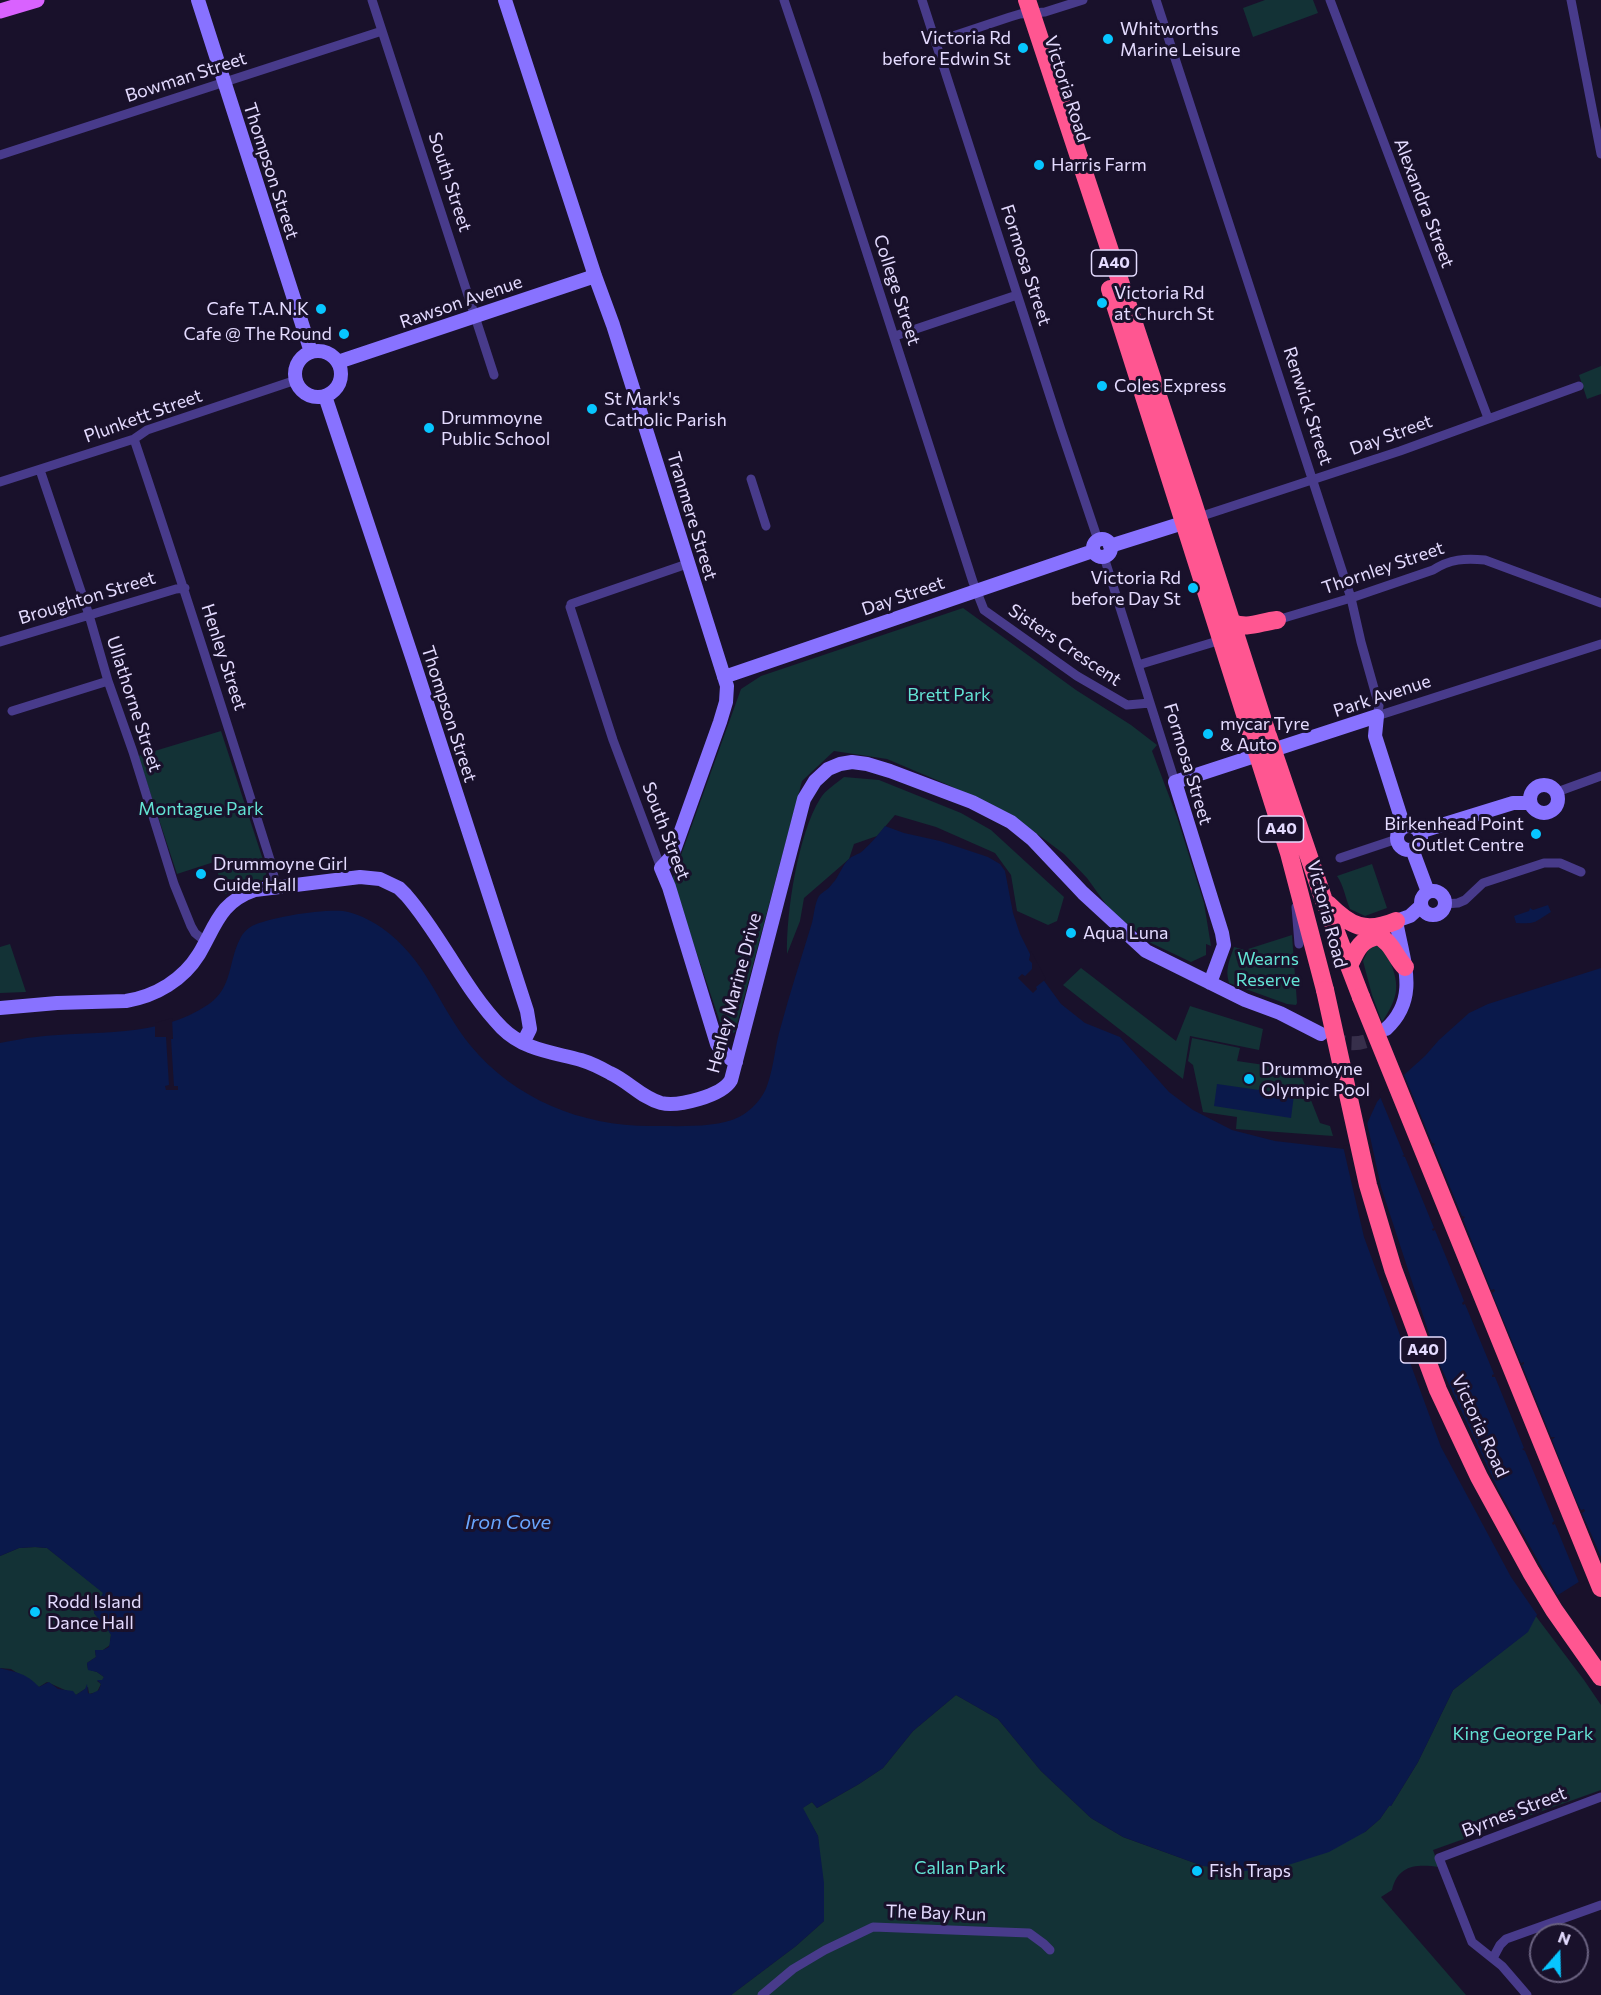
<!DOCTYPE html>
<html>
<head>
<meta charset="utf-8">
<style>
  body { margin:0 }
  #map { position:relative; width:1601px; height:1995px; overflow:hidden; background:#19112b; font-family:Commissioner,sans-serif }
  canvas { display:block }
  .north { position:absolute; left:1529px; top:1923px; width:60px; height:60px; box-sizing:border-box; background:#19112b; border:2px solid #6a6280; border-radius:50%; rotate:20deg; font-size:16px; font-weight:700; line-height:24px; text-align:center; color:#e4dbff }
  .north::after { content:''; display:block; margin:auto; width:21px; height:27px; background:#07c6ff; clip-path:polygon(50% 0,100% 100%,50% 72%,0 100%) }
</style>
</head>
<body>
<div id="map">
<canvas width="1601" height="1995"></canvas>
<div class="north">N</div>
</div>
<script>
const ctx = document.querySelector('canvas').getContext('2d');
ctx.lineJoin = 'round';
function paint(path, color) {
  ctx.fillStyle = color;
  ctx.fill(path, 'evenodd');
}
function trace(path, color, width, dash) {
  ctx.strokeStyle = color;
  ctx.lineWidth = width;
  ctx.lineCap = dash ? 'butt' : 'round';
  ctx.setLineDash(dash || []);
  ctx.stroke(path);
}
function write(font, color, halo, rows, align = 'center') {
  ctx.font = font + ' Commissioner,sans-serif';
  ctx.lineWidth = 6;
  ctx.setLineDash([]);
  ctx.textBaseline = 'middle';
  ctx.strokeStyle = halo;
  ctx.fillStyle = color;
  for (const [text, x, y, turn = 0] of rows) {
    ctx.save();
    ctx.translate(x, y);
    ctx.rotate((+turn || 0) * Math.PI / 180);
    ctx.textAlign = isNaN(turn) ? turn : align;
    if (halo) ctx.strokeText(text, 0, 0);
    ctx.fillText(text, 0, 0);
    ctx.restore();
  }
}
paint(new Path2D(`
  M1265 0H1313L1318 13 1253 37 1243 8Z
  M1601 366V394L1587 399 1579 375Z
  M963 608 1076 690 1131 725 1157 745 1152 751 1177 817 1204 903 1211 946 1206 944V955L1191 962 1151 943 1110 910 1087 878 1064 854 1012 815 946 784 887 759 834 751 802 781 735 1032 725 1037 672 880 741 689 761 676Z
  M221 731 267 872 263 880 225 894 214 862 177 874 138 756Z
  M844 777 879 780 961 813 991 830 1064 897 1057 921 1048 925 1017 911 1011 875 995 853 936 827 895 815 877 836 854 844 849 859 804 898 800 921 787 954C786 913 798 834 820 799 825 790 837 783 844 777Z
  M1372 864 1387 908 1365 916 1350 909C1345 897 1344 886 1337 876Z
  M1292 935 1297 1003 1296 1005 1287 1004 1229 983C1225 969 1229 962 1234 947L1245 950Z
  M10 944 26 992 0 993V947Z
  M1371 944 1385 948C1398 981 1403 991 1382 1022L1372 995 1363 961Z
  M1081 968 1176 1041 1190 1006 1263 1029 1259 1050 1190 1036 1183 1079 1063 985Z
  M1192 1038 1240 1048 1237 1061 1299 1070 1320 1123 1330 1126 1333 1136 1236 1129 1237 1117 1203 1112 1193 1065 1188 1061Z
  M35 1547 47 1548 104 1593 99 1600 100 1607 94 1611V1613L111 1634 110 1645 103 1650H95L96 1657 87 1663 88 1669 97 1672 104 1677 103 1680 97 1681 101 1684 97 1692 89 1694 88 1687 76 1695 47 1682 39 1687 11 1669 0 1668V1556L19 1548Z
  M1535 1615 1584 1680 1601 1705V1790L1433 1850 1439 1867C1416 1864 1398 1865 1392 1890L1381 1897 1466 1995H731L796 1946 824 1921 818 1836 802 1808 812 1802 817 1808 859 1784 883 1768 913 1731 956 1695 998 1719 1041 1771 1091 1818 1123 1837 1203 1866 1365 1832 1380 1819 1389 1806H1391L1418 1762 1453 1690 1527 1632Z`), '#133236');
paint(new Path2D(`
  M885 826 904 833 940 841 988 857 1000 864 1005 871 1013 913 1020 934 1042 978 1061 1004 1085 1023 1120 1037 1169 1092 1193 1110 1232 1130 1275 1141 1344 1149 1360 1139 1377 1102 1385 1092 1425 1056 1439 1040 1469 1013 1488 1004 1601 968V1580L1593 1573 1542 1605 1528 1632 1453 1690 1418 1762 1391 1806H1389L1380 1819 1365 1832 1329 1852 1285 1866 1244 1871 1203 1866 1123 1837 1091 1818 1041 1771 998 1719 956 1695 913 1731 883 1768 859 1784 817 1808 812 1802 803 1808 818 1836 824 1883V1921L796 1946 731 1995H0V1668C18 1673 26 1673 39 1687L49 1682 58 1689 73 1691 76 1695 85 1689 87 1684 88 1693 91 1694 99 1690 101 1684 97 1680H102L104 1677 97 1672 88 1670 87 1663 96 1657 95 1650H103L109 1647 111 1635 108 1630 101 1628 100 1621 94 1613V1611L100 1607 99 1600 103 1593 47 1548 35 1547 19 1548 0 1556V1043C12 1041 24 1038 36 1037 94 1030 158 1039 209 1004 233 987 228 962 240 939 242 934 247 929 252 926 270 917 322 909 343 911 357 913 370 920 382 928 426 959 438 1005 470 1045 515 1100 584 1127 654 1126 679 1126 718 1128 739 1117 751 1111 763 1098 767 1086 774 1067 775 1045 781 1026 790 992 801 959 811 926 814 918 814 904 819 896 822 892 829 889 832 884 839 877 842 865 849 859 852 856 856 855 860 853 869 846 878 835 885 826Z
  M1548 905 1551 912C1534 922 1538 924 1516 923L1514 916 1529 911 1530 908 1533 910Z
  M1217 1084 1294 1095 1291 1118 1214 1106Z`), '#0a194b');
paint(new Path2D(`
  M1031 951 1046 979 1036 987 1037 989 1033 993 1018 978 1022 974 1025 976 1032 969V963L1029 960Z
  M172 1018 173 1039H171L174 1086H178V1090H166L165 1086 169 1085 166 1037H155V1023Z
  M1404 1070 1403 1072 1432 1143 1435 1144 1433 1146 1462 1216 1465 1217 1463 1219 1491 1290 1494 1289 1495 1291 1492 1293 1521 1363 1524 1362V1364L1522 1365 1551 1437H1555L1552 1440 1576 1500 1581 1510 1584 1509 1585 1511 1582 1513 1601 1557V1583L1593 1577 1580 1585 1555 1524 1553 1525 1552 1523 1554 1521 1525 1451 1522 1449 1524 1448 1495 1377H1492V1375L1494 1374 1465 1304 1463 1305 1462 1303 1464 1301 1435 1230 1433 1231 1432 1229 1434 1228 1405 1157 1402 1156 1404 1155 1379 1094Z
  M1366 1118 1381 1187 1438 1361 1499 1491 1559 1598 1544 1607 1538 1616 1511 1577 1441 1447 1364 1237 1343 1146 1351 1144 1357 1137Z`), '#19112b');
trace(new Path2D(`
  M1331 1039C1352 1046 1365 1045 1383 1032`), '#372f4b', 14, [14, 7]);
trace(new Path2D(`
  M372 0 494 375
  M784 0 816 95 973 582 984 610 1077 676 1127 705 1150 703
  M922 0 1061 430 1098 540
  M1156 0 1351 598 1361 642 1379 706 1377 716
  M1330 0 1488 418
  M1571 0 1601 154
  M936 44 953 36 1010 17 1020 14 1045 12 1083 0
  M0 155 382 31
  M895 336 1017 295
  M134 439C182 581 227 723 272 866L276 888
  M40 470 89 615 108 681 133 752 174 884 191 926 195 933 206 942
  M751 479 766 526
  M0 482 134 439 147 430 296 380
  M1196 518 1400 451 1579 386
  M1104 557 1175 782
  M571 604 687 564
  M570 607 613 740 661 868
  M1277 620 1351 598 1433 570C1450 559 1465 558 1485 560L1601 603
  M0 642 176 589 185 588
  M1138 665 1221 640
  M12 711 108 681
  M1377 716 1601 644
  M1557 792 1601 776
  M1340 858 1397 839
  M1445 904 1458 903 1465 900 1483 883 1544 863H1560L1581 872
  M1296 907 1299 944
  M1493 1958 1500 1945 1506 1939 1601 1905
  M762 1995 793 1969 825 1950 873 1927 1029 1933 1044 1944 1050 1950
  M1527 1995 1502 1966 1472 1942 1439 1858 1601 1797`), '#483b8b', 9);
trace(new Path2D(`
  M198 0 311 352
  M505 0 595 276 613 325 727 686 726 702 720 722 672 856 661 868 669 887 717 1044C722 1052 727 1058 736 1062
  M295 374a23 23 0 1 1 46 0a23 23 0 1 1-46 0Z
  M338 362 595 276
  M325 396 413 660 527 1011 530 1029 523 1043
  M1093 548a9 9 0 1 1 18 0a9 9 0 1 1-18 0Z
  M1110 546 1183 523
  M724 677 1093 551
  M1530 799a14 14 0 1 1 28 0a14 14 0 1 1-28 0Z
  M1397 838a12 12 0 1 1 24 0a12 12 0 1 1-24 0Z
  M1419 832 1513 803H1530
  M1412 849 1428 892
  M1421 903a12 12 0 1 1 24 0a12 12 0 1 1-24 0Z
  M1210 983 1224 945 1222 933 1175 782 1377 716 1375 736 1404 827
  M0 1008 57 1003 126 1001C156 996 183 980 199 954 216 925 220 902 255 890L360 877 380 879 399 888 406 895C442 936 463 988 502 1028 524 1050 552 1052 581 1060 591 1063 601 1068 610 1073 628 1081 642 1098 661 1103 678 1107 722 1096 731 1080L804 799 815 781 828 769 840 764 852 762 867 764 890 771 972 802 1011 822 1032 839 1083 893 1146 951 1245 1000 1280 1013 1321 1034
  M1386 1029C1420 998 1403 961 1396 921L1410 916 1421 906`), '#8872ff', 14);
trace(new Path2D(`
  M0 11 37 0`), '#d962ff', 15);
trace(new Path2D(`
  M1027 0 1192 499 1268 736 1323 898 1361 997
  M1110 289 1289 853 1325 990
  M1230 622C1248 630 1259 622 1277 620
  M1328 904C1350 926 1365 934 1396 921
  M1349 966C1356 951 1360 939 1378 936 1392 942 1395 957 1405 967`), '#ff5691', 18);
trace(new Path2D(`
  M1325 990 1368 1185 1393 1269 1438 1390 1479 1477 1531 1572 1554 1610 1601 1677
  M1361 997 1601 1588`), '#ff5691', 18);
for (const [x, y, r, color] of [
  [1108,39,6,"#07c6ff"],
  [1023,48,6,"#07c6ff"],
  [1039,165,6,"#07c6ff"],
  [1102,303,6,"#07c6ff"],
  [321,309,6,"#07c6ff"],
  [344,334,6,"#07c6ff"],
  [1102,386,6,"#07c6ff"],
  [592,409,6,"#07c6ff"],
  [429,428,6,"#07c6ff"],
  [1193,588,6,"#07c6ff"],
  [1208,734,6,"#07c6ff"],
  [1536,834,6,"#07c6ff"],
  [201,874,6,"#07c6ff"],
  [1071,933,6,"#07c6ff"],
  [1249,1079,6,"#07c6ff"],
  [35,1612,6,"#07c6ff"],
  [1197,1871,6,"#07c6ff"]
]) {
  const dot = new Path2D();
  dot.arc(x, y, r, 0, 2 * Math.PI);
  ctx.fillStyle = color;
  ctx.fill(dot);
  trace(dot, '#19112b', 2);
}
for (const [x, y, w] of [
  [1114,263,45],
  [1281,829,45],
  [1423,1350,45]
]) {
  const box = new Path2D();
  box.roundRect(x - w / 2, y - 13, w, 26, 4.5);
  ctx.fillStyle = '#19112b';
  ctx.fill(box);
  trace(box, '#e4dbff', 1.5);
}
write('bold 16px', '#e4dbff', null, [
  ["A40",1114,263],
  ["A40",1281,829],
  ["A40",1423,1350]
]);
write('18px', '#e4dbff', '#19112b', [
  ["Whitworths",1120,29],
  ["Marine Leisure",1120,50],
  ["Victoria Rd",1011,38,"right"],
  ["before Edwin St",1011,59,"right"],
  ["Harris Farm",1051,165],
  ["Victoria Rd",1114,293],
  ["at Church St",1114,314],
  ["Cafe T.A.N.K",309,309,"right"],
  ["Cafe @ The Round",332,334,"right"],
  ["Coles Express",1114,386],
  ["St Mark's",604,399],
  ["Catholic Parish",604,420],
  ["Drummoyne",441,418],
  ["Public School",441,439],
  ["Victoria Rd",1181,578,"right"],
  ["before Day St",1181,599,"right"],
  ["mycar Tyre",1220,724],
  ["& Auto",1220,745],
  ["Birkenhead Point",1524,824,"right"],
  ["Outlet Centre",1524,845,"right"],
  ["Drummoyne Girl",213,864],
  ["Guide Hall",213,885],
  ["Aqua Luna",1083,933],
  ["Drummoyne",1261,1069],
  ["Olympic Pool",1261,1090],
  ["Rodd Island",47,1602],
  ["Dance Hall",47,1623],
  ["Fish Traps",1209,1871]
], 'left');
write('18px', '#e4dbff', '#19112b', [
  ["Bowman Street",186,77,-18],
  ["Victoria Road",1067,89,72],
  ["Thompson Street",271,171,72],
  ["South Street",450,182,72],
  ["Alexandra Street",1424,203,69],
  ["Formosa Street",1026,265,72],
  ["College Street",897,290,72],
  ["Rawson Avenue",461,302,-19],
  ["Renwick Street",1308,406,72],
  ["Plunkett Street",143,416,-20],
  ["Day Street",1391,435,-20],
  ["Tranmere Street",692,516,73],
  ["Thornley Street",1383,568,-19],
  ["Day Street",903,596,-19],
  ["Broughton Street",87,598,-17],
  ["Sisters Crescent",1065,645,34],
  ["Henley Street",224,657,72],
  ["Park Avenue",1382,696,-18],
  ["Ullathorne Street",134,704,72],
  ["Thompson Street",449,714,72],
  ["Formosa Street",1188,764,73],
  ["South Street",666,831,69],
  ["Victoria Road",1327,914,75],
  ["Henley Marine Drive",734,993,-75],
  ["Victoria Road",1480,1426,65],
  ["Byrnes Street",1514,1812,-21],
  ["The Bay Run",936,1913,2]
]);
write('18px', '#63e3d4', '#19112b', [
  ["Brett Park",949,695],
  ["Montague Park",201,809],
  ["Wearns",1268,959],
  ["Reserve",1268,980],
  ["King George Park",1523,1734],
  ["Callan Park",960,1868]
]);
write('italic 20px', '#69a6ff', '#19112b', [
  ["Iron Cove",508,1522]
]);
</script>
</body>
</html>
